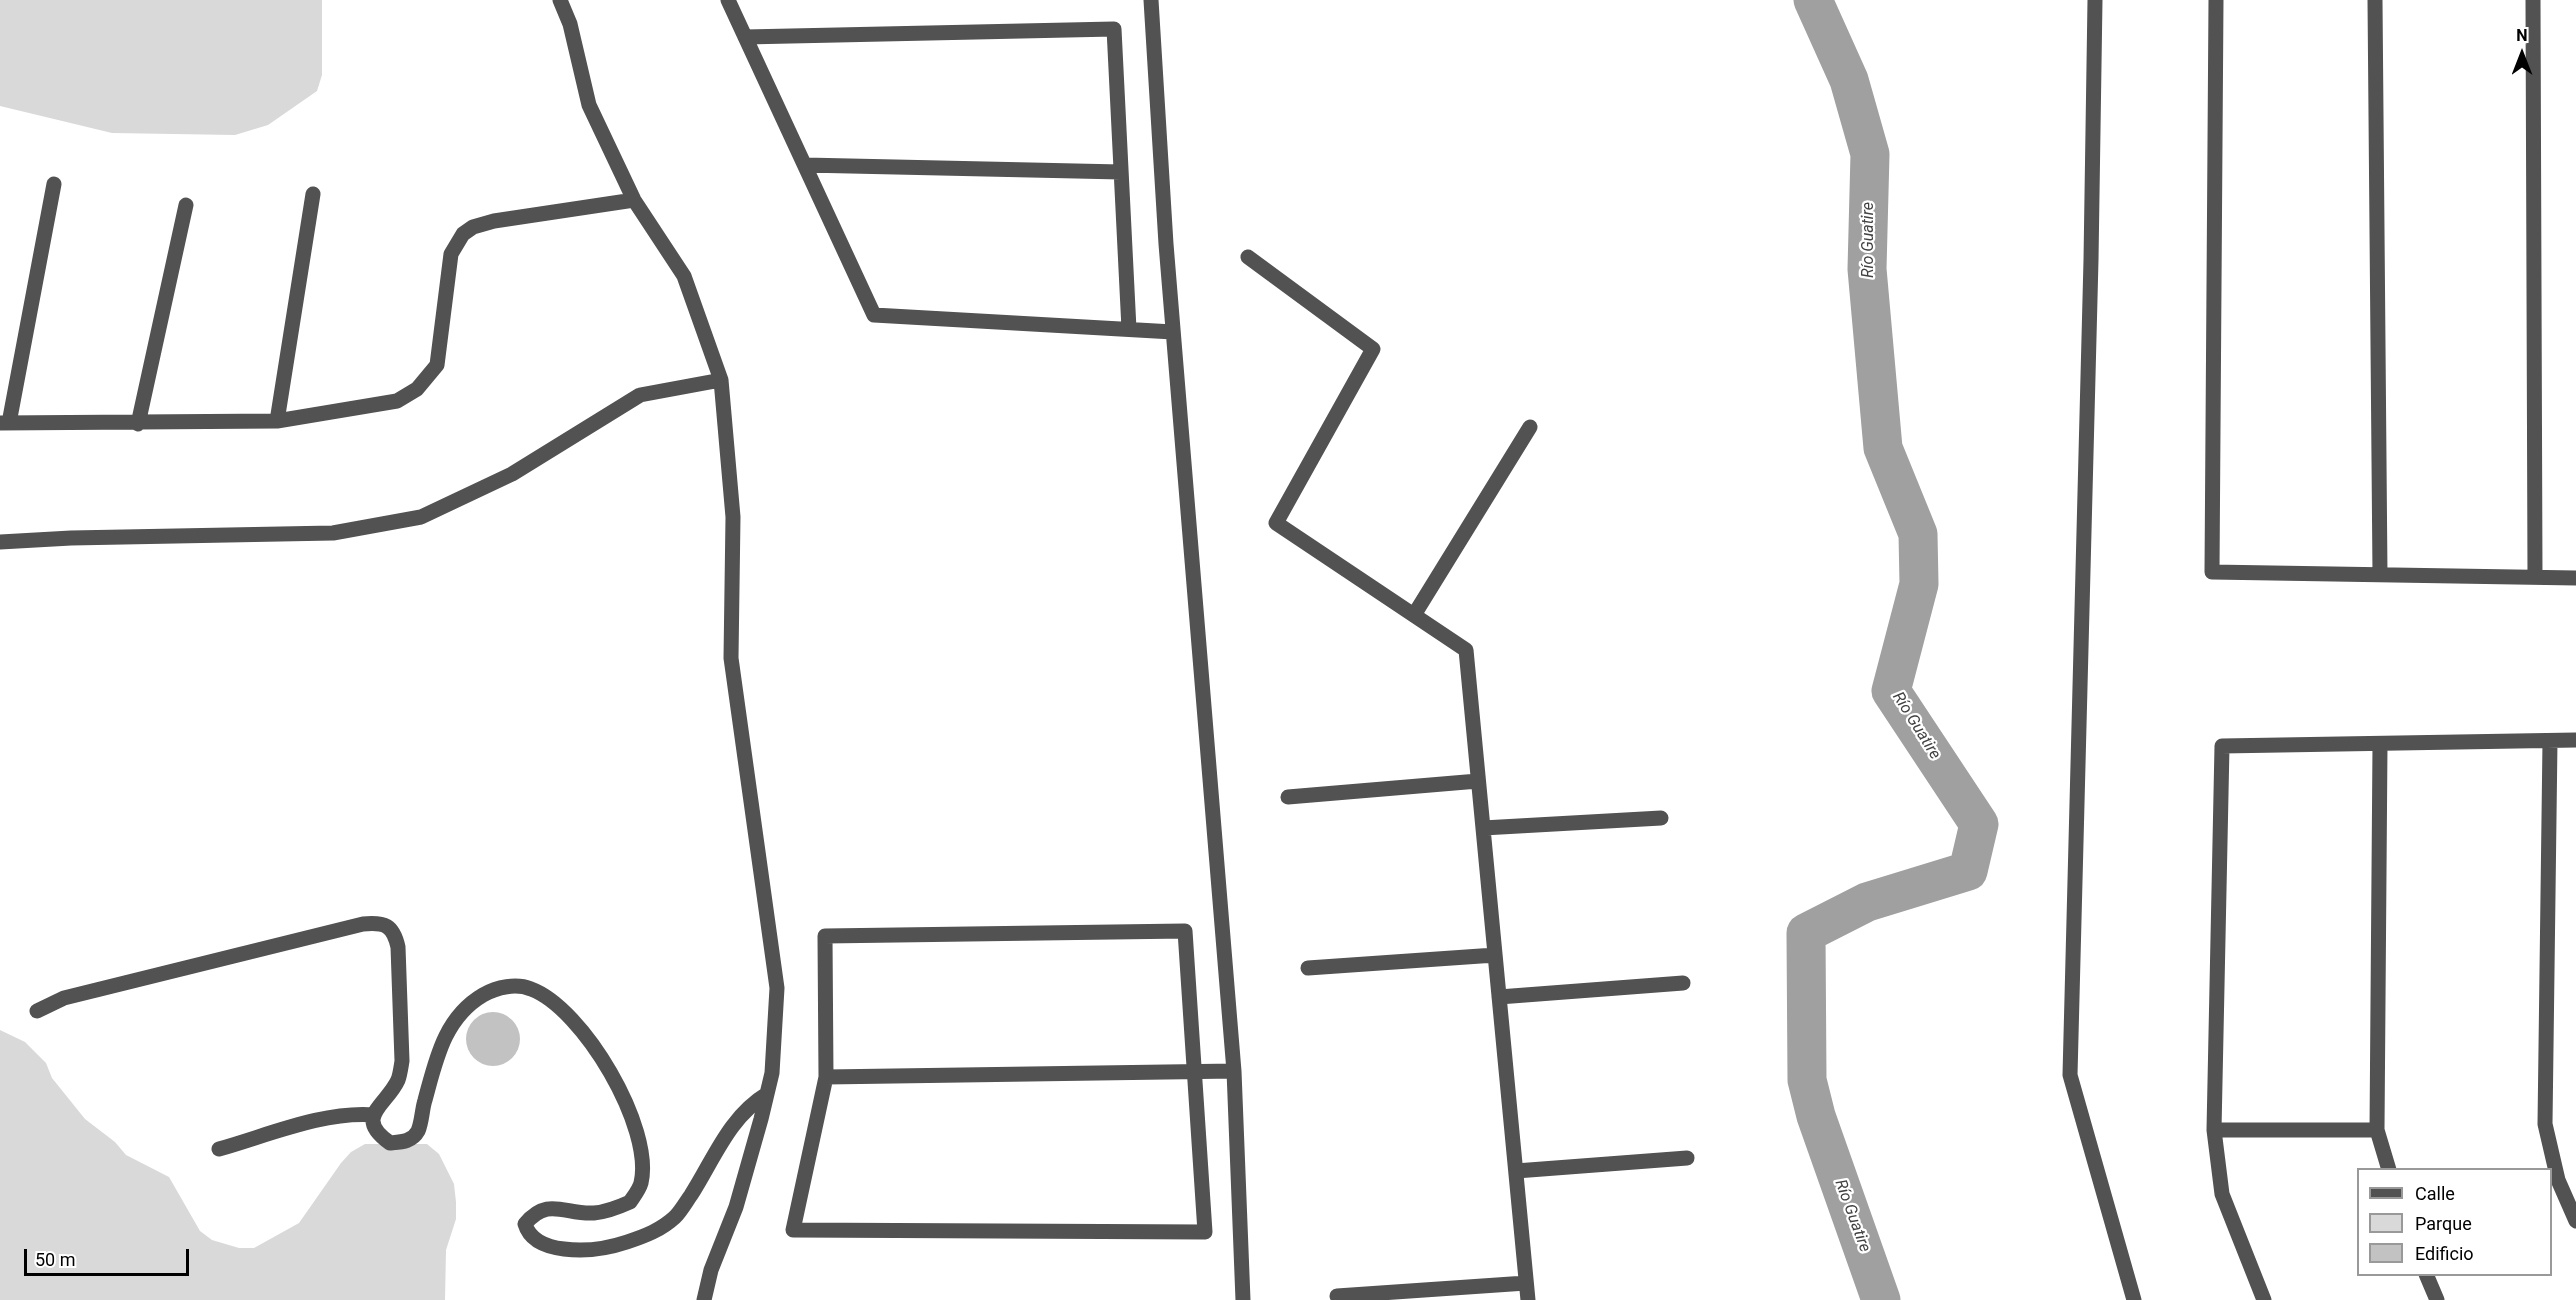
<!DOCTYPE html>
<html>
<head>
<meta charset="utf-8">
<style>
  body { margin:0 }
  #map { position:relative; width:2576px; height:1300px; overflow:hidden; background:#fff; font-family:Roboto,sans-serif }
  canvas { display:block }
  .legend { position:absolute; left:2357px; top:1168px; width:195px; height:108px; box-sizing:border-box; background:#fff; border:2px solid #999; margin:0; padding:8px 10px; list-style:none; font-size:18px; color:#000 }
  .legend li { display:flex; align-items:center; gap:12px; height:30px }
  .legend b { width:30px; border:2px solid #999 }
  .north { position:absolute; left:2492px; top:24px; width:60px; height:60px; -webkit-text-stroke:4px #fff; paint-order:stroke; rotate:0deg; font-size:16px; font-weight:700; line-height:24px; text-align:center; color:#000 }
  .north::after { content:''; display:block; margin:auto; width:21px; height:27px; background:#000; clip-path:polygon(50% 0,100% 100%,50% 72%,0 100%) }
  .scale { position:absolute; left:24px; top:1249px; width:165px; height:27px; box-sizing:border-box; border:3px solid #000; border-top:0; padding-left:8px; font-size:18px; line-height:21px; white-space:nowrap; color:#000; -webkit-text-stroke:4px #fff; paint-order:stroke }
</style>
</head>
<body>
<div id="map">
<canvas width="2576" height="1300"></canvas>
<ul class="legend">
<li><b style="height:8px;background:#525252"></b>Calle</li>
<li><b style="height:16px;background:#d9d9d9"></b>Parque</li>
<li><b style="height:16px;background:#c2c2c2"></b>Edificio</li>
</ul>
<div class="north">N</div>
<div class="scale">50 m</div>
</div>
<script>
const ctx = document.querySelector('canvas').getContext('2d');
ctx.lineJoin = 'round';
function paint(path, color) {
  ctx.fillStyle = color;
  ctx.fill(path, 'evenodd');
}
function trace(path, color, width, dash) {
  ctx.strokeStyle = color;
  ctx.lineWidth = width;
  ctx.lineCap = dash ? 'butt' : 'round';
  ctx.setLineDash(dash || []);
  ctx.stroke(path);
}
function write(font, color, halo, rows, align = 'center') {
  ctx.font = font + ' Roboto,sans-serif';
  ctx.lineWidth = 4.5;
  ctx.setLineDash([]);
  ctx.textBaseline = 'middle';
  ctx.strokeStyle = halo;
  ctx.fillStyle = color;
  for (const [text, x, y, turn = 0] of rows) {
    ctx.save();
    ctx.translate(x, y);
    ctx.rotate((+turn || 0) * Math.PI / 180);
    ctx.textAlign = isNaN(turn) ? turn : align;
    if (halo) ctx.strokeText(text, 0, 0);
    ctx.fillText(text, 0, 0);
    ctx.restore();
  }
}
paint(new Path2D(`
  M0 0H322V75L317 91 268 125 235 135 112 133 0 106Z
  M0 1030 25 1042 46 1063 52 1078 85 1119 115 1142 126 1155 169 1177 200 1231 212 1240 239 1248H254L299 1223 341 1163 351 1152 365 1144H427L439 1154 454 1184 456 1202V1219L446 1250 445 1300H0Z`), '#d9d9d9');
trace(new Path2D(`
  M1813 0 1849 80 1870 154 1867 269 1883 448 1918 534 1919 584 1891 691 1979 824 1968 871 1867 902 1806 933 1807 1080 1816 1116 1881 1300`), '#a0a0a0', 39);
paint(new Path2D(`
  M466 1039a27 27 0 1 1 54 0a27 27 0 1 1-54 0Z`), '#c2c2c2');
trace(new Path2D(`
  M560 0 570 24 589 105 634 200 684 276 721 380 733 517 731 658 777 988 772 1073 761 1119 736 1207 711 1270 704 1300
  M728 0 874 315 1173 332
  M1151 0 1166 244 1234 1071 1243 1300
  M2095 0 2091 260 2070 1075 2134 1300
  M2216 0 2212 572 2576 578
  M2375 0 2380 574
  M2533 0 2535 577
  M745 37 1114 29 1129 329
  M805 165 1121 172
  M1248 257 1373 349 1276 523 1466 650 1528 1300
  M277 421 313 194
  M0 423 277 421 397 401 417 389 437 365 451 254 463 234 473 227 494 221 634 200
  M9 423 54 184
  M138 424 186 205
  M0 542 71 538 333 533 421 517 512 474 640 395 721 380
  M1414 615 1530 427
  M2550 741 2545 1124 2558 1180 2576 1221
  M2380 744 2377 1130 2389 1170
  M1288 797 1478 781
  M1483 828 1661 818
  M1185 931 1205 1232 793 1230 826 1077 825 936Z
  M1308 968 1495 955
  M1499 997 1683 983
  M37 1011 64 998 363 924C385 922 393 925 398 947L402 1061C401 1067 400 1075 398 1080 386 1106 353 1117 390 1143 401 1142 412 1142 418 1131 422 1122 422 1109 425 1100 436 1060 444 1018 483 995 497 987 516 983 531 989 583 1008 654 1128 641 1183 639 1190 634 1196 630 1202 619 1207 606 1212 594 1213 565 1215 548 1196 525 1224 530 1241 547 1247 564 1249 586 1252 606 1249 627 1242 645 1236 661 1230 675 1217 681 1211 686 1202 691 1195 714 1159 729 1117 767 1094
  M826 1077 1234 1071
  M2214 1130H2377
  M219 1149C269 1135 323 1111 374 1115
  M1516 1171 1687 1158
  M2426 1274 2437 1300
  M1337 1296 1526 1283
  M2264 1300 2222 1194 2214 1130 2222 746 2576 740`), '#525252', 15);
write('italic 16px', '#414141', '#fff', [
  ["Río Guatire",1869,240,-90],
  ["Río Guatire",1916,726,58],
  ["Río Guatire",1852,1216,70]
]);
</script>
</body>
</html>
